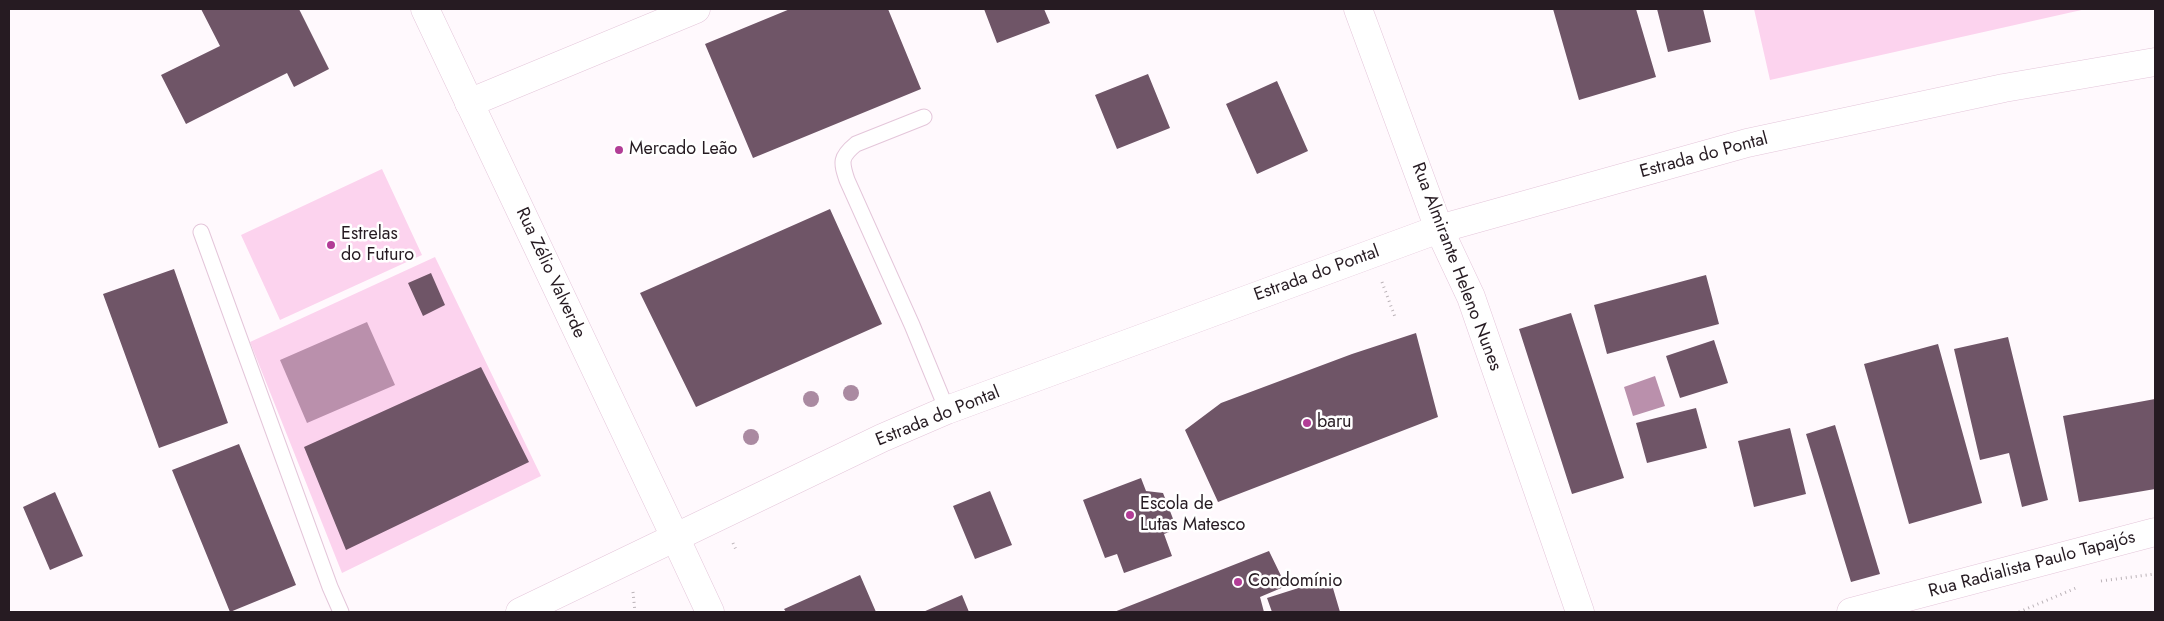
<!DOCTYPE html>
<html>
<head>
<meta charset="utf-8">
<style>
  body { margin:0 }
  #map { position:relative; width:2164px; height:621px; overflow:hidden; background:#fff9fd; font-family:Jost,sans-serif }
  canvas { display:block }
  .frame { position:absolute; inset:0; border:10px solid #261b22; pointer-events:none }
</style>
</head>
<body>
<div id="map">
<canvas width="2164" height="621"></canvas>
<div class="frame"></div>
</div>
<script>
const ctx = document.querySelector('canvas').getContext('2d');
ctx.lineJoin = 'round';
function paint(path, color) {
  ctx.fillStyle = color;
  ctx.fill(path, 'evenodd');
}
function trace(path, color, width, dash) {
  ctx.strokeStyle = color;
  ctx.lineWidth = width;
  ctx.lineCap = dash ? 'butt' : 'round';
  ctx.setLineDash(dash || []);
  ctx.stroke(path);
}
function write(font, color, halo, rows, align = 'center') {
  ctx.font = font + ' Jost,sans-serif';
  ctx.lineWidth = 5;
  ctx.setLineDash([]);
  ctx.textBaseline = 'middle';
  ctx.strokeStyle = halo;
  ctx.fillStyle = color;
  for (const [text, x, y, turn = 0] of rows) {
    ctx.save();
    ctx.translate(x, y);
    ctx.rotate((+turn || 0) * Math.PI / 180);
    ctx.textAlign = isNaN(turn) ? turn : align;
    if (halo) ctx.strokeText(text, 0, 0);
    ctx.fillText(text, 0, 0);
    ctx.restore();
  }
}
paint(new Path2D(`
  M1754 9H2086L1770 80Z
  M382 169 422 255 280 320 241 235Z
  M435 257 541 476 342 573 250 342Z`), '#fcd3ee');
paint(new Path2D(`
  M367 322 395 385 307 423 280 360Z
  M1655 376 1665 406 1633 416 1624 387Z`), '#ba90ac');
paint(new Path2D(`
  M201 9H299L329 69 294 87 287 73 186 124 161 75 220 46Z
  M790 9H888L921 89 753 158 705 44Z
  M984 9H1044L1050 23 997 43Z
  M1553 9H1636L1656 77 1579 100Z
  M1657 9H1703L1711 42 1668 52Z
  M1148 74 1170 128 1117 149 1095 95Z
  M1277 81 1308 151 1257 174 1226 104Z
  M830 209 882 324 696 407 640 293Z
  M174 269 228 423 159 448 103 294Z
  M431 273 445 305 423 316 408 283Z
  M1706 275 1719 324 1607 354 1594 305Z
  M1571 313 1624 478 1572 494 1519 329Z
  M1416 333 1438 417 1218 502 1185 430 1221 403 1352 354Z
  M2008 337 2048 500 2022 507 2009 453 1980 460 1954 349Z
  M1714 340 1728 383 1680 398 1666 356Z
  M1938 344 1982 503 1909 524 1864 364Z
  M481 367 529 462 346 550 304 447Z
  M2155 399V489L2079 502 2063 416Z
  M1696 408 1707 448 1647 463 1636 423Z
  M1835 425 1880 574 1851 582 1806 434Z
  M1790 428 1806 494 1754 507 1738 441Z
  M239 444 296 585 230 612 172 470Z
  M1141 478 1146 491 1163 493 1177 529 1164 534 1172 556 1124 573 1117 554 1105 558 1083 500Z
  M990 491 1012 545 975 559 953 506Z
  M55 492 83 556 50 570 23 507Z
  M1269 551 1286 586 1260 597 1264 612H1114Z
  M860 575 876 612H786L784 609Z
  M1330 578 1340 612H1272L1267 598Z
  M962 595 969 612H923Z`), '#6f5567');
const lane = new Path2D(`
  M924 117 856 144C840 157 841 162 847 180L912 325 947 410
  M201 232 330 587 341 612`);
const street = new Path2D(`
  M1358 9 1439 229 1471 297 1580 612
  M469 103 696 9
  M675 537 710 612
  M1851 612 2155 532`);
const secondary = new Path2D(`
  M425 9 675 537
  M520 612 882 438 947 410 1439 229 1747 143 2004 88 2155 62`);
trace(lane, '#e4c6da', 17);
trace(street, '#e4c6da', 29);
trace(secondary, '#e4c6da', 29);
trace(new Path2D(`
  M1382 282 1395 317
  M733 543 737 552
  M2101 581 2155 574
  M633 592 635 612
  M2019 612 2076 588`), '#bbb3b8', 3, [1, 4]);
trace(lane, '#fff', 15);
trace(street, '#fff', 28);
trace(secondary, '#fff', 28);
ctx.fillStyle = '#aa8aa1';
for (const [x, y] of [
  [851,393],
  [811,399],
  [751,437]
]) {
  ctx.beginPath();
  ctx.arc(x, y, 8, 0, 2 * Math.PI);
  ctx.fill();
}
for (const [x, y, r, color] of [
  [619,150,5,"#b23d96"],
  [331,245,5,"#b23d96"],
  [1307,423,5,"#b23d96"],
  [1130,515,5,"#b23d96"],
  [1238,582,5,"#b23d96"]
]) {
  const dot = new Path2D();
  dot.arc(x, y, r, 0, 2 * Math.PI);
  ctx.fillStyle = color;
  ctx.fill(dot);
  trace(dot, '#fff', 2);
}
write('18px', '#261b22', '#fff', [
  ["Mercado Leão",629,150],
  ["Estrelas",341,235],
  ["do Futuro",341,256],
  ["baru",1317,423],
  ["Escola de",1140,505],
  ["Lutas Matesco",1140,526],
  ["Condomínio",1248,582]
], 'left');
write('18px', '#261b22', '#fff', [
  ["Estrada do Pontal",1704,156,-15],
  ["Rua Almirante Heleno Nunes",1456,267,69],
  ["Rua Zélio Valverde",550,273,65],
  ["Estrada do Pontal",1317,274,-20],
  ["Estrada do Pontal",938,417,-22],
  ["Rua Radialista Paulo Tapajós",2032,565,-15]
]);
</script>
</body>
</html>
